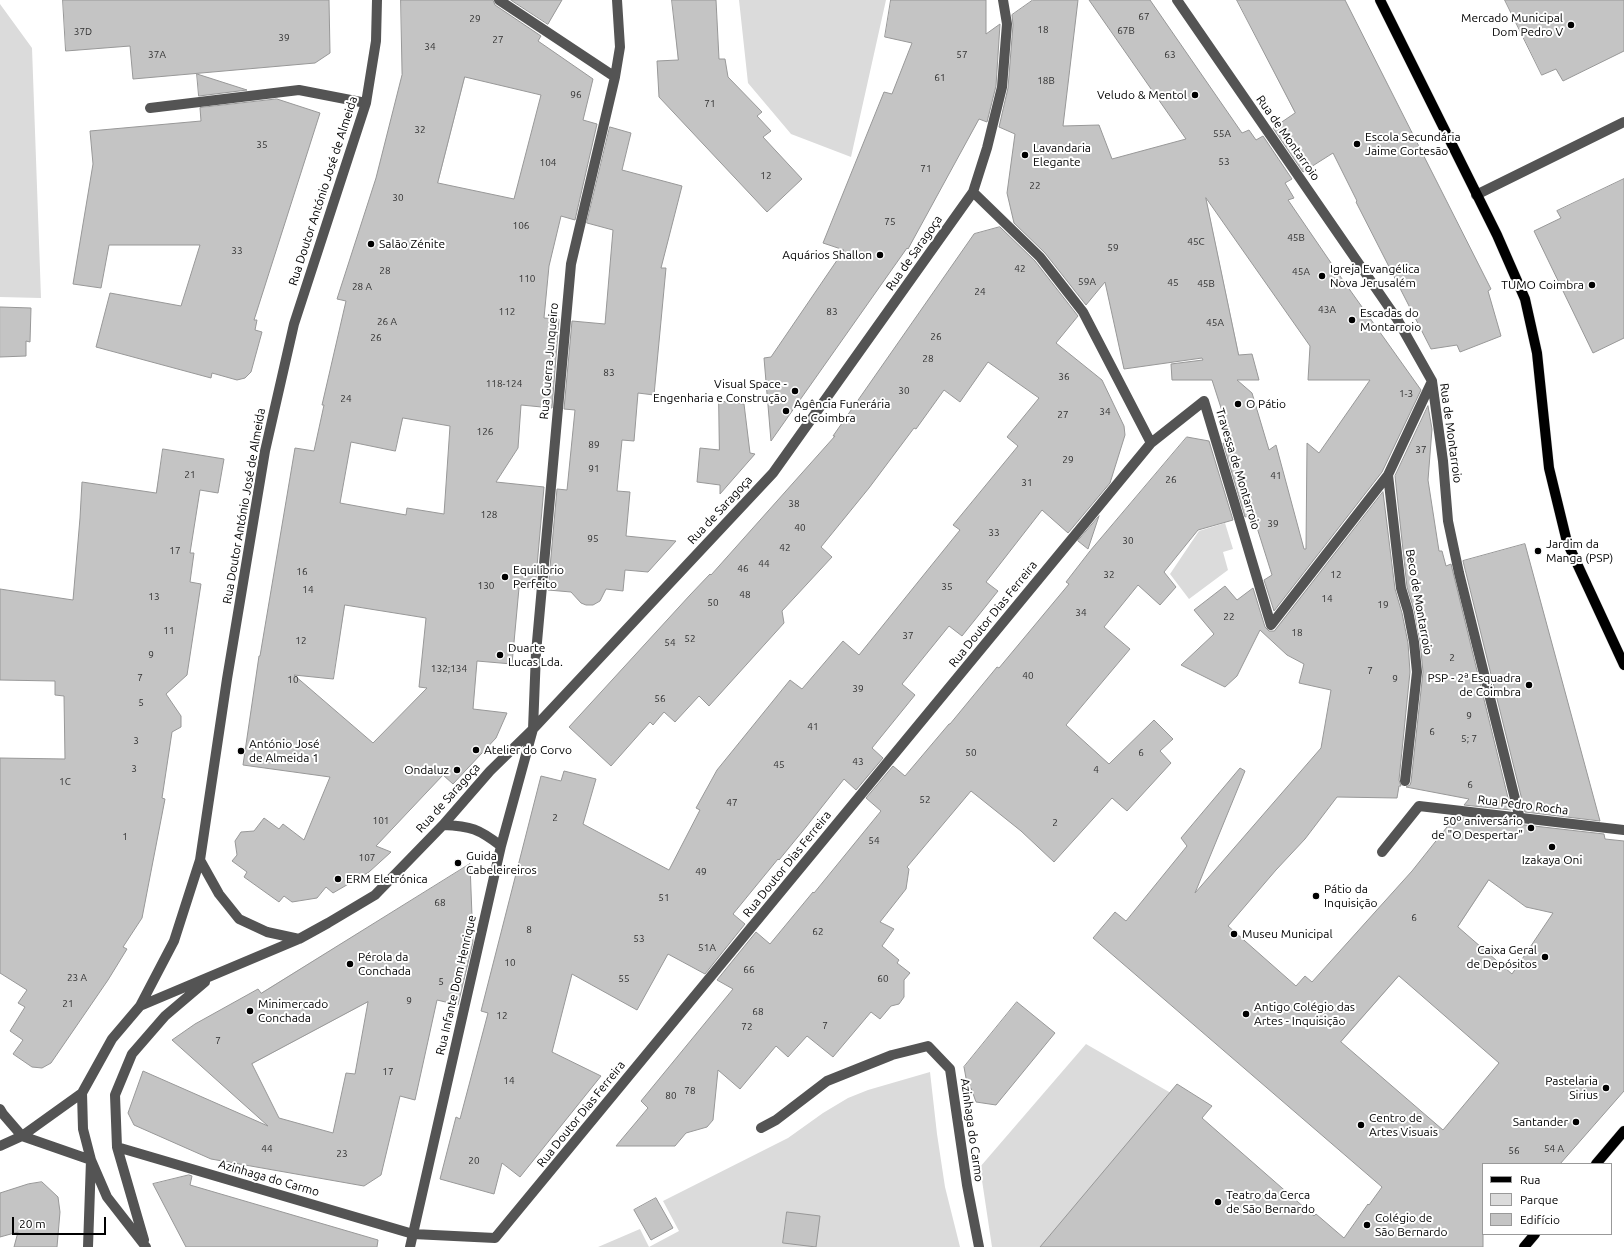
<!DOCTYPE html>
<html>
<head>
<meta charset="utf-8">
<style>
  body { margin:0 }
  #map { position:relative; width:1624px; height:1247px; overflow:hidden; background:#fff; font-family:Ubuntu,sans-serif }
  canvas { display:block }
  .legend { position:absolute; left:1482px; top:1163px; width:130px; height:72px; box-sizing:border-box; background:#fff; border:1px solid #999; margin:0; padding:5px 7px; list-style:none; font-size:12px; color:#000 }
  .legend li { display:flex; align-items:center; gap:8px; height:20px }
  .legend b { width:20px; border:1px solid #999 }
  .scale { position:absolute; left:12px; top:1217px; width:94px; height:18px; box-sizing:border-box; border:2px solid #000; border-top:0; padding-left:5px; font-size:12px; line-height:14px; white-space:nowrap; color:#000; -webkit-text-stroke:3px #fff; paint-order:stroke }
</style>
</head>
<body>
<div id="map">
<canvas width="1624" height="1247"></canvas>
<ul class="legend">
<li><b style="height:5px;background:#000"></b>Rua</li>
<li><b style="height:11px;background:#dbdbdb"></b>Parque</li>
<li><b style="height:11px;background:#c4c4c4"></b>Edifício</li>
</ul>
<div class="scale">20 m</div>
</div>
<script>
const ctx = document.querySelector('canvas').getContext('2d');
ctx.lineJoin = 'round';
function paint(path, color) {
  ctx.fillStyle = color;
  ctx.fill(path, 'evenodd');
}
function trace(path, color, width, dash) {
  ctx.strokeStyle = color;
  ctx.lineWidth = width;
  ctx.lineCap = dash ? 'butt' : 'round';
  ctx.setLineDash(dash || []);
  ctx.stroke(path);
}
function write(font, color, halo, rows, align = 'center') {
  ctx.font = font + ' Ubuntu,sans-serif';
  ctx.lineWidth = 4;
  ctx.setLineDash([]);
  ctx.textBaseline = 'middle';
  ctx.strokeStyle = halo;
  ctx.fillStyle = color;
  for (const [text, x, y, turn = 0] of rows) {
    ctx.save();
    ctx.translate(x, y);
    ctx.rotate((+turn || 0) * Math.PI / 180);
    ctx.textAlign = isNaN(turn) ? turn : align;
    if (halo) ctx.strokeText(text, 0, 0);
    ctx.fillText(text, 0, 0);
    ctx.restore();
  }
}
paint(new Path2D(`
  M739 0H886L851 157 791 134 748 83Z
  M0 4 32 48 41 298 0 297Z
  M1225 523 1233 549 1223 552 1228 570 1189 599 1170 574 1199 531Z
  M1086 1044 1202 1111 1087 1247H992L980 1167Z
  M930 1072 937 1134 945 1187 960 1247H598L640 1229 649 1247 679 1231 663 1201 788 1138 823 1113 848 1098 868 1090Z`), '#dbdbdb');
const building = new Path2D(`
  M63 0H329L330 53 315 63 133 79 130 46 66 51Z
  M401 0H493L495 5 541 36 538 41 593 79 583 120 597 124 575 220 561 216 549 266 544 318 559 319 552 408 521 405 518 448 496 482 544 487 535 589 519 588 512 664 477 661 473 709 507 713 496 738 453 784 443 775 376 846 391 852 369 872 333 893 326 887 317 898 292 902 284 896 279 902 244 877 247 872 232 861 237 855 235 841 241 832 254 831 264 818 279 829 283 824 304 840 330 777 243 765 259 656H260L295 448 314 451 324 405H322L346 301 337 299 376 178 402 75ZM465 77 541 95 514 199 438 183ZM403 418 450 426 444 514 407 508 406 515 340 503 351 442 395 451ZM345 605 426 618 419 687 427 688 373 743 294 675 333 679Z
  M511 0H562L548 24Z
  M672 0H716L719 59H725L728 77 762 112 757 116 771 131 763 137 802 179 767 212 659 97 657 61 678 60Z
  M891 0H986V34L1000 24 996 86 987 122 979 119 908 249 907 248 771 441 764 358 771 357 844 250 823 243 884 92 892 94 912 43 885 37Z
  M1033 0H1078L1063 126 1099 125 1112 159 1186 139 1089 0H1150L1242 133 1249 130 1256 140 1263 136 1292 179 1285 183 1294 198 1288 200 1340 276 1421 390 1382 472 1274 611 1264 580 1272 575 1253 515 1245 517 1223 443 1233 445 1212 380H1172L1171 364 1203 360 1202 358 1124 369 1105 282 1086 305 1045 253 1014 223 1007 193 1015 134 999 127 1008 88 1013 25 1012 15ZM1206 198 1310 346 1308 380H1370L1319 453 1307 443 1306 549H1304L1276 445 1269 450 1252 393 1237 380H1259L1252 354 1239 355Z
  M1237 0H1345L1491 289 1488 291 1501 336 1460 352 1457 345 1431 349 1356 202 1357 201 1333 153 1303 172 1273 128 1295 113Z
  M1505 0H1624V51L1563 81 1556 69 1542 75Z
  M197 74 247 90 199 96Z
  M277 99 320 113 254 320H257L255 330 262 332 251 372 245 378 237 380 212 373 211 378 96 347 110 293 181 306 200 245H109L101 288 73 284 93 164 90 131 201 121 200 108Z
  M610 127 631 133 622 170 682 186 661 268H666L654 395 638 393 634 441 622 440 617 491 630 492 626 536 676 541 648 572 625 570 623 591 606 589 600 601 593 605H586L581 603 571 592 548 590 557 489 567 490 575 410 564 409 572 321 605 324 613 230 587 223Z
  M1624 179V338L1593 353 1534 231 1561 218 1557 211Z
  M1000 227 1035 261 1078 316 1056 343 1102 380 1124 426 1125 435 1110 483 1068 533 1042 510 986 582 998 591 962 636 949 626 902 684 915 695 872 748 883 758 856 790 844 779 806 827 779 860 778 859 733 914 745 924 705 974 668 954 637 1010 572 974 552 1052 601 1076 520 1177 502 1163 494 1194 440 1179 456 1117 460 1119 488 1013 481 1011 541 776 561 781 564 771 596 779 583 824 669 870 700 810 696 808 717 770 790 680 802 689 843 641 859 655 960 530 953 525 1018 446 1007 437 1039 398 988 362 960 402 944 390 916 429 914 428 869 488 821 547 832 557 782 611 784 623 709 706 699 696 675 722 664 712 653 725 650 722 611 766 569 727 690 595 710 574 711 575 835 436H833L974 234Z
  M0 307 31 308 30 342 26 341V356L0 357Z
  M719 401 744 404 750 453 755 454 720 494V485L697 482 700 448 719 450Z
  M1428 406 1432 429 1428 480 1439 551H1442L1446 566 1451 564 1511 810 1464 805 1469 799 1406 787 1410 785 1411 782 1423 672 1420 641 1414 610 1407 587 1395 476Z
  M1187 437 1209 441 1233 520 1198 530 1164 572 1176 587 1160 605 1138 585 1104 627 1130 649 1066 725 1109 764 1154 720 1173 739 1160 751 1171 763 1127 811 1112 798 1054 862 1021 831 971 791 907 867 909 869 906 889 880 922 894 929 882 946 899 960 897 963 910 973 904 980V997L899 1004 891 1006 880 1019 871 1012 833 1057 807 1036 788 1057 776 1046 740 1089 718 1070 713 1120 707 1127 686 1133 675 1146H616L648 1108 641 1101 733 989 717 980 756 932 770 944 813 892 814 893 881 811 866 798 893 766 905 776 949 724H950L997 667 999 668 1069 584 1066 582 1090 551Z
  M163 449 224 459 218 493 200 490 190 553H194L190 582 201 584 187 675 166 694 181 716V727L172 732 162 798 165 799 142 918 123 947 127 949 108 980 51 1063 42 1068 32 1067 13 1054 23 1040 10 1031 25 1007 18 1003 27 990 0 973V758L65 759 64 696 55 695V681L0 680V589L73 600 80 518 82 482 156 493Z
  M1383 492 1395 589 1402 613 1408 643 1410 672 1399 780 1401 786H1399L1397 798 1337 797 1305 839 1276 870 1228 926 1296 986 1305 976 1312 982 1412 871 1455 817 1604 834 1605 839 1624 841V1091L1560 1164H1483V1247H1040L1177 1084 1212 1106 1202 1118 1314 1216 1316 1214 1344 1238 1368 1204 1369 1205 1382 1187 1093 938 1115 912 1126 921 1187 846 1181 838 1240 768 1245 771 1195 893 1321 748 1331 690 1299 683 1304 664 1287 655 1260 630 1237 676 1225 687 1181 665 1214 634 1194 610 1225 586 1237 600 1253 588 1265 627 1269 631H1274ZM1489 880 1526 907 1553 913 1512 974 1458 927ZM1399 976 1499 1063 1443 1130 1341 1042Z
  M1099 516 1088 549 1078 541Z
  M1525 544 1600 821 1525 812 1463 561Z
  M470 864 473 942 458 1005 437 1000 415 1100 400 1096 381 1175 364 1186 211 1159 134 1125 128 1113 143 1071 268 1126 172 1040 195 1024 258 989 261 993ZM368 1002 355 1074 346 1073 333 1133 279 1118 252 1064Z
  M1017 1002 1055 1033 996 1105 976 1102 971 1088 968 1089 964 1067Z
  M189 1175 192 1176 190 1185 378 1240 377 1247H186L153 1184Z
  M42 1182 58 1197 60 1212 57 1247H14L18 1232 0 1237V1193L28 1184Z
  M656 1198 673 1228 651 1240 634 1210Z
  M787 1212 820 1216 816 1247 783 1243Z`);
paint(building, '#c4c4c4');
trace(building, '#989898', 1);
const major = new Path2D(`
  M1380 0 1497 235 1525 299 1537 353 1549 468 1567 542 1624 665
  M1596 1164 1624 1131
  M1524 1247 1535 1234`);
trace(major, '#dbdbdb', 11);
trace(new Path2D(`
  M499 0 615 77
  M1177 0 1397 319 1432 381 1443 461 1448 521 1459 573 1520 819
  M150 108 299 90 366 103
  M973 192 1040 257 1083 312 1151 443
  M1476 195 1624 122
  M1388 475 1401 588 1408 611 1414 642 1417 672 1405 781
  M443 825C471 826 479 829 501 846
  M1382 852 1419 806 1624 830
  M200 860 219 894 239 919 267 932 299 939
  M140 1006 299 939 328 923 375 895 443 825 490 771 533 729 773 473 973 192 987 148 1002 87 1007 24 1003 0
  M0 1109 3 1114 22 1136
  M761 1128 776 1120 827 1081 892 1055 928 1046 950 1069 967 1185 979 1247
  M22 1136 91 1160 88 1247
  M0 1146 22 1136 82 1093
  M117 1147 413 1234 495 1238 1151 443 1204 401 1271 625 1388 475 1432 381
  M144 1240 117 1147 115 1095 132 1054 165 1016 205 982
  M146 1247 107 1197 91 1160 83 1129 82 1093 112 1039 140 1006 174 941 200 860 227 679 265 451 294 324 366 103 376 41 377 0
  M410 1247 501 846 533 729 536 653 571 264 615 77 620 47 617 0`), '#545454', 10);
trace(major, '#000', 10);
for (const [x, y, r, color] of [
  [1571,25,4,"#000"],
  [1195,95,4,"#000"],
  [1357,144,4,"#000"],
  [1025,155,4,"#000"],
  [371,244,4,"#000"],
  [880,255,4,"#000"],
  [1322,276,4,"#000"],
  [1592,285,4,"#000"],
  [1352,320,4,"#000"],
  [795,391,4,"#000"],
  [1238,404,4,"#000"],
  [786,411,4,"#000"],
  [1538,551,4,"#000"],
  [505,577,4,"#000"],
  [500,655,4,"#000"],
  [1529,685,4,"#000"],
  [476,750,4,"#000"],
  [241,751,4,"#000"],
  [457,770,4,"#000"],
  [1531,828,4,"#000"],
  [1552,847,4,"#000"],
  [458,863,4,"#000"],
  [338,879,4,"#000"],
  [1316,896,4,"#000"],
  [1234,934,4,"#000"],
  [1545,957,4,"#000"],
  [350,964,4,"#000"],
  [250,1011,4,"#000"],
  [1246,1014,4,"#000"],
  [1606,1088,4,"#000"],
  [1576,1122,4,"#000"],
  [1361,1125,4,"#000"],
  [1218,1202,4,"#000"],
  [1367,1225,4,"#000"]
]) {
  const dot = new Path2D();
  dot.arc(x, y, r, 0, 2 * Math.PI);
  ctx.fillStyle = color;
  ctx.fill(dot);
  trace(dot, '#fff', 1.5);
}
write('10px', '#313131', null, [
  ["67",1144,17],
  ["29",475,19],
  ["18",1043,30],
  ["67B",1126,31],
  ["37D",83,32],
  ["39",284,38],
  ["27",498,40],
  ["34",430,47],
  ["37A",157,55],
  ["57",962,55],
  ["63",1170,55],
  ["61",940,78],
  ["18B",1046,81],
  ["96",576,95],
  ["71",710,104],
  ["32",420,130],
  ["55A",1222,134],
  ["35",262,145],
  ["53",1224,162],
  ["104",548,163],
  ["71",926,169],
  ["12",766,176],
  ["22",1035,186],
  ["30",398,198],
  ["75",890,222],
  ["106",521,226],
  ["45B",1296,238],
  ["45C",1196,242],
  ["59",1113,248],
  ["33",237,251],
  ["42",1020,269],
  ["28",385,271],
  ["45A",1301,272],
  ["110",527,279],
  ["59A",1087,282],
  ["45",1173,283],
  ["45B",1206,284],
  ["28 A",362,287],
  ["24",980,292],
  ["43A",1327,310],
  ["112",507,312],
  ["83",832,312],
  ["26 A",387,322],
  ["45A",1215,323],
  ["26",936,337],
  ["26",376,338],
  ["28",928,359],
  ["83",609,373],
  ["36",1064,377],
  ["118-124",504,384],
  ["30",904,391],
  ["1-3",1406,394],
  ["24",346,399],
  ["34",1105,412],
  ["27",1063,415],
  ["126",485,432],
  ["89",594,445],
  ["37",1421,450],
  ["29",1068,460],
  ["91",594,469],
  ["21",190,475],
  ["41",1276,476],
  ["26",1171,480],
  ["31",1027,483],
  ["38",794,504],
  ["128",489,515],
  ["39",1273,524],
  ["40",800,528],
  ["33",994,533],
  ["95",593,539],
  ["30",1128,541],
  ["42",785,548],
  ["17",175,551],
  ["44",764,564],
  ["46",743,569],
  ["16",302,572],
  ["32",1109,575],
  ["12",1336,575],
  ["130",486,586],
  ["35",947,587],
  ["14",308,590],
  ["48",745,595],
  ["13",154,597],
  ["14",1327,599],
  ["50",713,603],
  ["19",1383,605],
  ["34",1081,613],
  ["22",1229,617],
  ["11",169,631],
  ["18",1297,633],
  ["37",908,636],
  ["52",690,639],
  ["12",301,641],
  ["54",670,643],
  ["9",151,655],
  ["2",1452,658],
  ["132;134",449,669],
  ["7",1370,671],
  ["40",1028,676],
  ["7",140,678],
  ["9",1395,679],
  ["10",293,680],
  ["39",858,689],
  ["56",660,699],
  ["5",141,703],
  ["9",1469,716],
  ["41",813,727],
  ["6",1432,732],
  ["5; 7",1469,739],
  ["3",136,741],
  ["50",971,753],
  ["6",1141,753],
  ["43",858,762],
  ["45",779,765],
  ["3",134,769],
  ["4",1096,770],
  ["1C",65,782],
  ["6",1470,785],
  ["52",925,800],
  ["47",732,803],
  ["2",555,818],
  ["101",381,821],
  ["2",1055,823],
  ["1",125,837],
  ["54",874,841],
  ["107",367,858],
  ["49",701,872],
  ["51",664,898],
  ["68",440,903],
  ["6",1414,918],
  ["8",529,930],
  ["62",818,932],
  ["53",639,939],
  ["51A",707,948],
  ["10",510,963],
  ["66",749,970],
  ["23 A",77,978],
  ["55",624,979],
  ["60",883,979],
  ["5",441,982],
  ["9",409,1001],
  ["21",68,1004],
  ["68",758,1012],
  ["12",502,1016],
  ["7",825,1026],
  ["72",747,1027],
  ["7",218,1041],
  ["17",388,1072],
  ["14",509,1081],
  ["78",690,1091],
  ["80",671,1096],
  ["44",267,1149],
  ["54 A",1554,1149],
  ["56",1514,1151],
  ["23",342,1154],
  ["20",474,1161]
]);
write('12px', '#000', '#fff', [
  ["Mercado Municipal",1563,18,"right"],
  ["Dom Pedro V",1563,32,"right"],
  ["Veludo & Mentol",1187,95,"right"],
  ["Escola Secundária",1365,137],
  ["Jaime Cortesão",1365,151],
  ["Lavandaria",1033,148],
  ["Elegante",1033,162],
  ["Salão Zénite",379,244],
  ["Aquários Shallon",872,255,"right"],
  ["Igreja Evangélica",1330,269],
  ["Nova Jerusalém",1330,283],
  ["TUMO Coimbra",1584,285,"right"],
  ["Escadas do",1360,313],
  ["Montarroio",1360,327],
  ["Visual Space -",787,384,"right"],
  ["Engenharia e Construção",787,398,"right"],
  ["Agência Funerária",794,404],
  ["de Coimbra",794,418],
  ["O Pátio",1246,404],
  ["Jardim da",1546,544],
  ["Manga (PSP)",1546,558],
  ["Equilíbrio",513,570],
  ["Perfeito",513,584],
  ["Duarte",508,648],
  ["Lucas Lda.",508,662],
  ["PSP - 2ª Esquadra",1521,678,"right"],
  ["de Coimbra",1521,692,"right"],
  ["António José",249,744],
  ["de Almeida 1",249,758],
  ["Atelier do Corvo",484,750],
  ["Ondaluz",449,770,"right"],
  ["50º aniversário",1523,821,"right"],
  ["de \"O Despertar\"",1523,835,"right"],
  ["Guida",466,856],
  ["Cabeleireiros",466,870],
  ["Izakaya Oni",1552,860,"center"],
  ["ERM Eletrónica",346,879],
  ["Pátio da",1324,889],
  ["Inquisição",1324,903],
  ["Museu Municipal",1242,934],
  ["Caixa Geral",1537,950,"right"],
  ["de Depósitos",1537,964,"right"],
  ["Pérola da",358,957],
  ["Conchada",358,971],
  ["Minimercado",258,1004],
  ["Conchada",258,1018],
  ["Antigo Colégio das",1254,1007],
  ["Artes - Inquisição",1254,1021],
  ["Pastelaria",1598,1081,"right"],
  ["Sirius",1598,1095,"right"],
  ["Centro de",1369,1118],
  ["Artes Visuais",1369,1132],
  ["Santander",1568,1122,"right"],
  ["Teatro da Cerca",1226,1195],
  ["de São Bernardo",1226,1209],
  ["Colégio de",1375,1218],
  ["São Bernardo",1375,1232]
], 'left');
write('12px', '#000', '#fff', [
  ["Rua de Montarroio",1288,138,55],
  ["Rua Doutor António José de Almeida",323,191,-72],
  ["Rua de Saragoça",914,253,-55],
  ["Rua Guerra Junqueiro",549,361,-85],
  ["Rua de Montarroio",1451,433,82],
  ["Travessa de Montarroio",1238,469,73],
  ["Rua Doutor António José de Almeida",244,506,-80],
  ["Rua de Saragoça",720,510,-47],
  ["Beco de Montarroio",1419,602,80],
  ["Rua Doutor Dias Ferreira",993,614,-51],
  ["Rua de Saragoça",448,798,-48],
  ["Rua Pedro Rocha",1523,805,7],
  ["Rua Doutor Dias Ferreira",787,864,-51],
  ["Rua Infante Dom Henrique",456,985,-77],
  ["Rua Doutor Dias Ferreira",581,1114,-51],
  ["Azinhaga do Carmo",972,1130,82],
  ["Azinhaga do Carmo",269,1178,16]
]);
</script>
</body>
</html>
